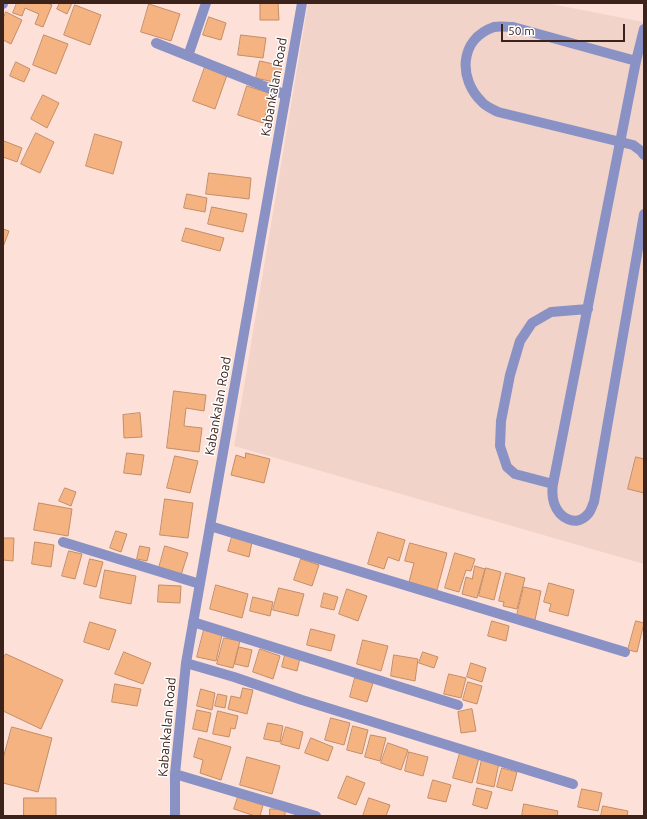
<!DOCTYPE html>
<html>
<head>
<meta charset="utf-8">
<style>
  body { margin:0 }
  #map { position:relative; width:647px; height:819px; overflow:hidden; background:#fde1d9; font-family:Ubuntu,sans-serif }
  canvas { display:block }
  .frame { position:absolute; inset:0; border:4px solid #3b221a; pointer-events:none }
  .scale { position:absolute; left:501px; top:24px; width:124px; height:18px; box-sizing:border-box; border:2px solid #3b221a; border-top:0; padding-left:5px; font-size:12px; line-height:14px; white-space:nowrap; color:#3b221a; -webkit-text-stroke:3px #fff; paint-order:stroke }
</style>
</head>
<body>
<div id="map">
<canvas width="647" height="819"></canvas>
<div class="frame"></div>
<div class="scale">50 m</div>
</div>
<script>
const ctx = document.querySelector('canvas').getContext('2d');
ctx.lineJoin = 'round';
function paint(path, color) {
  ctx.fillStyle = color;
  ctx.fill(path, 'evenodd');
}
function trace(path, color, width, dash) {
  ctx.strokeStyle = color;
  ctx.lineWidth = width;
  ctx.lineCap = dash ? 'butt' : 'round';
  ctx.setLineDash(dash || []);
  ctx.stroke(path);
}
function write(font, color, halo, rows, align = 'center') {
  ctx.font = font + ' Ubuntu,sans-serif';
  ctx.lineWidth = 3;
  ctx.setLineDash([]);
  ctx.textBaseline = 'middle';
  ctx.strokeStyle = halo;
  ctx.fillStyle = color;
  for (const [text, x, y, turn = 0] of rows) {
    ctx.save();
    ctx.translate(x, y);
    ctx.rotate((+turn || 0) * Math.PI / 180);
    ctx.textAlign = isNaN(turn) ? turn : align;
    if (halo) ctx.strokeText(text, 0, 0);
    ctx.fillText(text, 0, 0);
    ctx.restore();
  }
}
paint(new Path2D(`
  M308 3H546L644 22V564L234 446Z`), '#f2d3c9');
const building = new Path2D(`
  M17 3H47L52 5 43 27 35 24 39 14 25 8 22 16 13 13Z
  M60 3H72L67 14 57 9Z
  M278 3 279 20H260V4Z
  M149 4 180 14 171 41 141 32Z
  M75 5 101 15 90 45 64 35Z
  M6 12 22 20 11 44 3 40V19Z
  M209 17 226 23 221 40 203 35Z
  M44 35 68 44 56 74 33 65Z
  M241 35 266 38 263 58 238 55Z
  M260 61 282 66 278 83 256 78Z
  M16 62 30 69 24 82 10 76Z
  M205 67 227 75 215 109 193 101Z
  M247 86 272 94 263 123 238 115Z
  M43 95 59 103 47 128 31 119Z
  M36 133 54 142 40 173 21 164Z
  M95 134 122 142 113 174 86 166Z
  M4 141 22 148 17 162 3 157V143Z
  M209 173 251 178 249 199 206 194Z
  M187 194 207 198 205 212 184 208Z
  M212 207 247 214 243 232 208 224Z
  M186 228 224 238 220 251 182 241Z
  M3 229 9 231 3 247Z
  M174 391 206 395 204 411 186 408 184 426 202 428 199 452 167 448Z
  M140 413 142 437 124 438 123 415Z
  M127 453 144 455 141 475 124 473Z
  M246 453 270 459 264 483 231 475 236 455 245 458Z
  M175 456 198 461 190 493 167 488Z
  M636 457 644 459V493L628 489Z
  M65 488 76 492 71 506 59 501Z
  M165 499 193 503 188 538 160 535Z
  M39 503 72 509 68 536 34 530Z
  M116 531 127 534 121 552 110 548Z
  M378 532 405 540 399 561 388 557 384 569 368 564Z
  M232 537 252 542 249 557 228 551Z
  M3 538H14L13 561 3 560Z
  M35 542 54 545 51 567 32 564Z
  M410 543 447 553 437 590 409 582 414 563 405 561Z
  M140 546 150 548 147 561 137 559Z
  M165 546 188 553 181 575 159 568Z
  M69 551 82 554 75 579 62 576Z
  M455 553 475 559 471 571 466 570 459 592 445 588Z
  M90 559 103 562 96 587 84 584Z
  M301 559 319 565 312 586 294 580Z
  M475 566 485 569 477 598 462 594 466 577 472 579Z
  M486 568 501 572 494 600 479 596Z
  M105 570 136 576 131 604 100 598Z
  M506 573 525 578 517 609 503 606 504 602 499 601Z
  M549 583 574 590 568 616 549 611 551 604 544 602Z
  M159 585 181 586 180 603 158 602Z
  M216 585 248 594 242 618 210 609Z
  M524 587 541 591 535 620 517 615Z
  M279 588 304 594 298 616 273 610Z
  M347 589 367 596 358 621 339 614Z
  M324 593 338 597 334 610 321 607Z
  M253 597 273 602 270 616 250 611Z
  M492 621 509 626 506 641 488 636Z
  M636 621 644 623 637 652 628 650Z
  M90 622 116 630 109 650 84 642Z
  M311 629 335 635 331 651 307 645Z
  M204 630 222 635 216 661 197 657Z
  M224 638 240 641 233 668 217 664Z
  M363 640 388 646 381 671 357 664Z
  M239 647 252 650 248 667 235 664Z
  M260 649 280 656 273 679 253 672Z
  M124 652 151 663 143 684 115 674Z
  M423 652 438 657 434 668 419 663Z
  M6 654 63 680 41 729 3 711V659Z
  M285 655 300 658 297 671 282 667Z
  M394 655 418 659 415 681 391 676Z
  M471 663 486 668 482 682 467 677Z
  M449 674 466 678 461 698 444 694Z
  M355 678 373 683 367 702 350 697Z
  M468 682 482 686 477 704 463 700Z
  M115 684 141 689 137 706 112 702Z
  M243 688 253 690 247 714 228 709 231 696 240 698Z
  M201 689 215 693 212 710 197 706Z
  M218 694 227 696 225 708 215 706Z
  M472 709 476 731 461 733 458 712Z
  M197 710 211 713 207 732 193 729Z
  M218 711 238 716 235 729 231 728 229 737 213 734Z
  M331 718 350 723 344 745 325 740Z
  M268 723 283 726 280 742 264 739Z
  M353 726 368 730 362 754 347 750Z
  M12 727 52 738 38 792 3 783V759Z
  M286 727 303 732 299 749 281 744Z
  M371 735 386 738 380 761 365 757Z
  M199 738 231 747 221 780 200 773 203 760 194 757Z
  M311 738 333 747 328 761 305 753Z
  M388 743 408 750 401 770 381 763Z
  M409 752 428 757 423 776 405 771Z
  M460 753 479 758 472 783 453 778Z
  M247 757 280 766 272 794 240 785Z
  M482 759 499 763 494 787 477 783Z
  M502 768 517 772 512 791 497 787Z
  M347 776 365 783 356 805 338 798Z
  M433 780 451 785 446 802 428 798Z
  M477 788 492 792 487 809 473 805Z
  M582 789 602 793 598 811 578 807Z
  M238 797 263 805 260 816H255L234 809Z
  M24 798H56V816H24Z
  M369 798 390 805 386 816H363Z
  M524 804 558 811 557 816H522Z
  M603 806 628 811 627 816H601Z
  M270 809H285V816H270Z`);
paint(building, '#f6b382');
trace(building, '#c28d67', 1);
trace(new Path2D(`
  M3 4V3
  M644 29 636 61 553 484C552 490 552 496 554 503 559 518 576 528 588 514 591 511 592 506 594 502L644 214
  M156 43 286 95
  M188 56 206 3
  M636 61 513 27C507 27 500 26 494 27 459 39 458 79 482 102 486 107 493 109 498 112L633 145 641 151 644 155
  M553 484 515 474 507 467 500 446 501 421 510 375 520 341 532 323 551 312 588 309
  M210 526 625 652
  M63 542 200 584
  M193 622 458 705
  M186 663 234 677 302 700 573 784
  M175 774 316 816
  M175 816V774L186 663 302 3`), '#8a92c5', 10);
write('13px', '#3b221a', '#fff', [
  ["Kabankalan Road",274,87,-80],
  ["Kabankalan Road",218,406,-80],
  ["Kabankalan Road",167,727,-85]
]);
</script>
</body>
</html>
